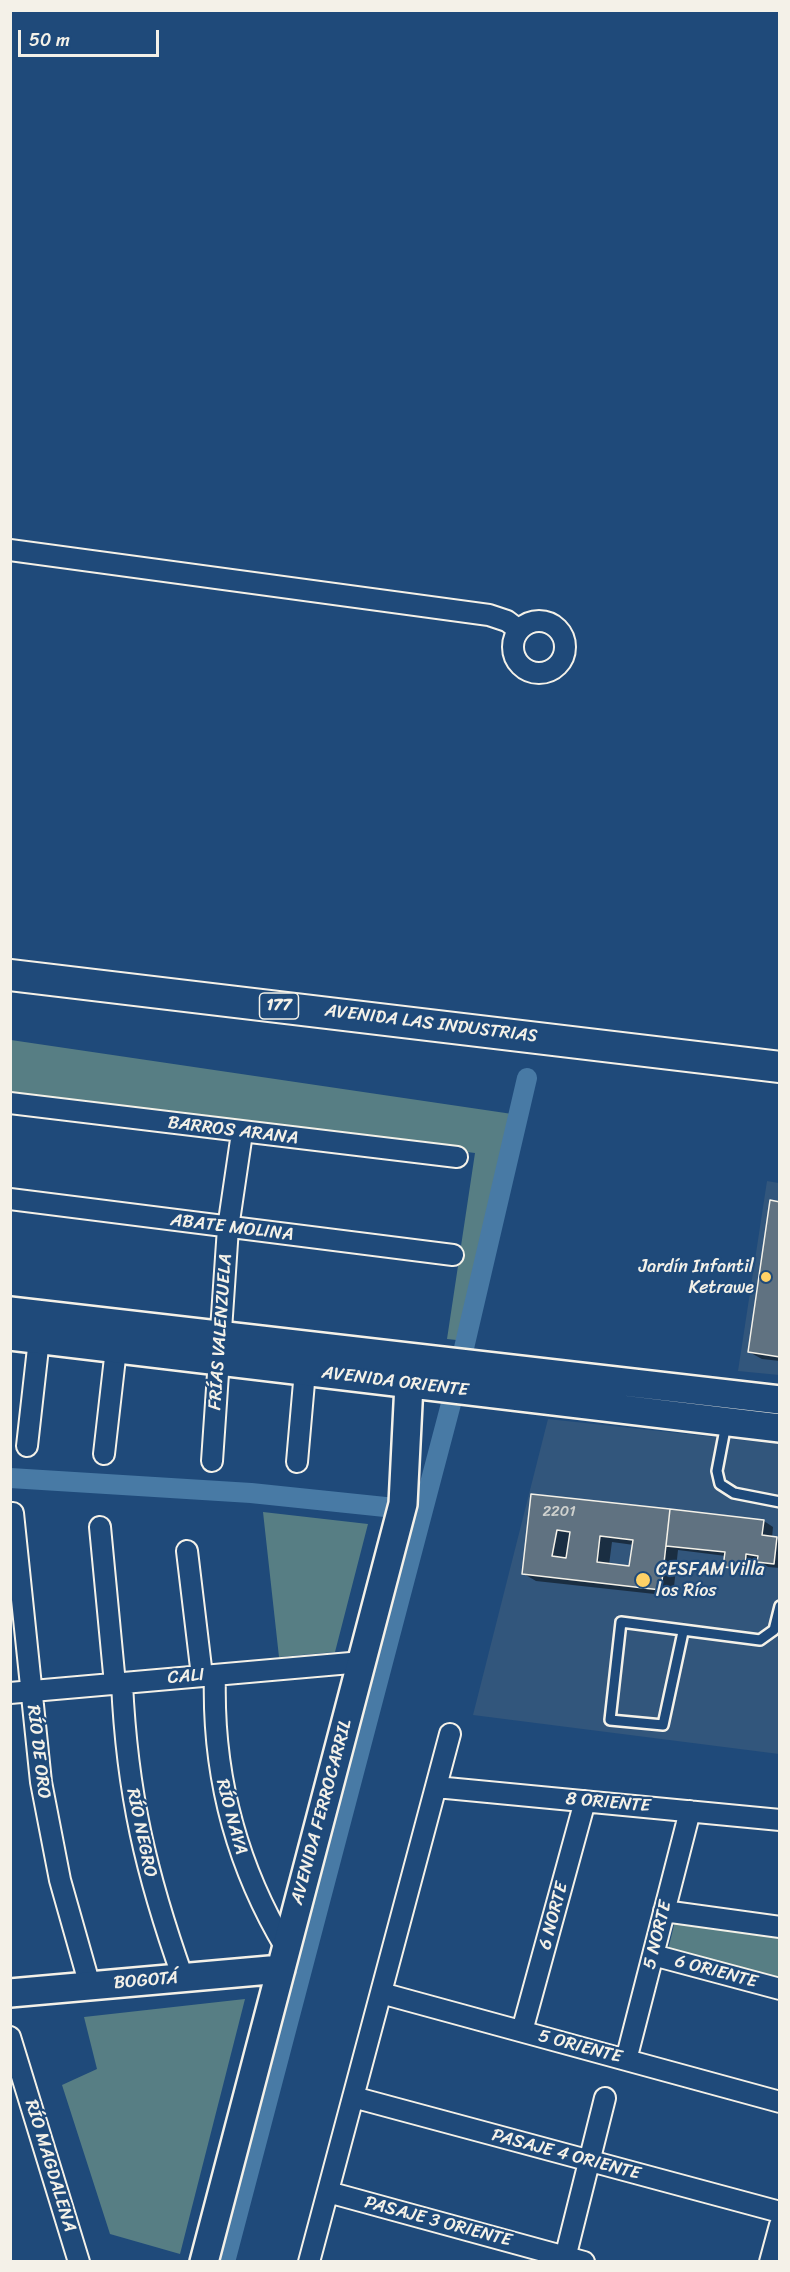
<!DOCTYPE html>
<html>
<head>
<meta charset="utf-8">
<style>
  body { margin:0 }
  #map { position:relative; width:790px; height:2272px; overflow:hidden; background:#1f4a7a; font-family:Sriracha,sans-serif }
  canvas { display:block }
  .frame { position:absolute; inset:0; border:12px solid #f4f1e8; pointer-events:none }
  .scale { position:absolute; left:18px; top:30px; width:141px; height:27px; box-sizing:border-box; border:3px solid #f4f1e8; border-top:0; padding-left:8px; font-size:18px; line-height:21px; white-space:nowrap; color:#f4f1e8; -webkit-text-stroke:4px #1f4a7a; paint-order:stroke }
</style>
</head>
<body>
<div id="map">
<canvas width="790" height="2272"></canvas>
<div class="frame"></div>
<div class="scale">50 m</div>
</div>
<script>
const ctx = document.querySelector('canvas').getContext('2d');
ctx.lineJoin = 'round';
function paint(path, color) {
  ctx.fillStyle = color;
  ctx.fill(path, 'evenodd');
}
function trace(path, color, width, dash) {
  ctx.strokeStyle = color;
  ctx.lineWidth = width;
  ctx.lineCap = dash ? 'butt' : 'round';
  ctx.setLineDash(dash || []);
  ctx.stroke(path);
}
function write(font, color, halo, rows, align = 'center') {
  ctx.font = font + ' Sriracha,sans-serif';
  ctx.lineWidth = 4.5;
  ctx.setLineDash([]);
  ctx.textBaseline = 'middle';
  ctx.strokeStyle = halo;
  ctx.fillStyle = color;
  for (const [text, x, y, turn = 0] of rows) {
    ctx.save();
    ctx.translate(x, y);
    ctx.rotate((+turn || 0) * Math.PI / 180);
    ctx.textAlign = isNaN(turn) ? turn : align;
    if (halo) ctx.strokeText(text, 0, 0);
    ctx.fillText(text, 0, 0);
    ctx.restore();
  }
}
paint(new Path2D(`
  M767 1181 779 1183V1375L738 1371Z
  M548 1419 779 1444V1754L473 1715Z`), '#32567c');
paint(new Path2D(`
  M11 1040 519 1115 466 1341 447 1339 475 1153 11 1094Z
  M263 1512 368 1524 335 1652 279 1657Z
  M675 1921 779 1935V1980L668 1950Z
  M245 1999 180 2254 110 2234 62 2085 97 2069 84 2017Z`), '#577e84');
paint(new Path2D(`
  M780 1203V1361L762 1359 749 1352Z
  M532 1495 764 1521 773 1527 772 1538 780 1540V1568L768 1567 756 1559 754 1574 734 1571 725 1566 726 1556 678 1550 673 1596 536 1581 524 1574ZM612 1542 634 1545 631 1568 609 1565Z`), '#0007');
trace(new Path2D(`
  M464 1348 527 1078
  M10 1478 251 1493 414 1510
  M225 2262 457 1381`), '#487aa5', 20);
const building = new Path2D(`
  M770 1200 780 1202V1357L748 1352Z
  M531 1494 670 1509 661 1590 522 1574ZM557 1530 570 1532 566 1558 552 1556ZM600 1536 633 1540 629 1566 597 1562Z
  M670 1509 764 1520 762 1535 777 1537 774 1564 757 1562 758 1556 746 1554 745 1569 723 1567 725 1552 666 1546Z`);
paint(building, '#607281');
trace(building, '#f4f1e8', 1.5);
const lane = new Path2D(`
  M726 1424 717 1471 720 1484 734 1493 780 1502
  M683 1632 663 1725 610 1720 621 1622 760 1640 774 1630 780 1606`);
const street = new Path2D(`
  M10 550 489 615 507 621 519 630
  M513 647a26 26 0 1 1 52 0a26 26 0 1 1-52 0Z
  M10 1103 457 1157
  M10 1199 453 1255
  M27 1446 39 1339
  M104 1454 116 1349
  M212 1461 228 1228 242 1133
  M297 1462 305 1371
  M13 1513 41 1782 60 1880 90 1986
  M100 1527 115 1684
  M187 1551 202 1676
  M215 1675C212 1774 235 1863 286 1948
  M122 1683C127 1793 146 1874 183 1978
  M10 1693 362 1662
  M436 1787 780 1820
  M664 1911 780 1927
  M653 1955 780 1989
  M381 1993 780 2102
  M522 2031 585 1801
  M10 2037 79 2262
  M626 2060 690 1811
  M353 2097 780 2212
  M328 2192 584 2262
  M309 2262 450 1734
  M564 2262 605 2098
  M770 2262 780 2225`);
const secondary = new Path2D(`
  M10 1311 780 1400
  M10 1336 780 1428
  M10 1993 281 1969
  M204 2262 403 1504 409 1384 413 1359`);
const primary = new Path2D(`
  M10 975 780 1067`);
trace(lane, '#f4f1e8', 14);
trace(street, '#f4f1e8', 24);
trace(secondary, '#f4f1e8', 32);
trace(primary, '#f4f1e8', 34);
trace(lane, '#1f4a7a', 9);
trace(street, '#1f4a7a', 20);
trace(secondary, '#1f4a7a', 27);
trace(primary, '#1f4a7a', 30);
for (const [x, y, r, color] of [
  [766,1277,6,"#ffd166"],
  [643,1580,8,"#ffd166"]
]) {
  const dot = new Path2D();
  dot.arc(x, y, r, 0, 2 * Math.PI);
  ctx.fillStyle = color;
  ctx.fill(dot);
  trace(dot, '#1f4a7a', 2);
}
write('15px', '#cfd1ce', null, [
  ["2201",559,1512]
]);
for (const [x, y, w] of [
  [279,1006,39]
]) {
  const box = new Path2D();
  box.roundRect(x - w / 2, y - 13, w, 26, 4.5);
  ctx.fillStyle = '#1f4a7a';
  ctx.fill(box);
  trace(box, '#f4f1e8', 1.5);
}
write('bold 16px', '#f4f1e8', null, [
  ["177",279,1006]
]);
write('18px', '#f4f1e8', '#1f4a7a', [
  ["AVENIDA LAS INDUSTRIAS",431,1024,7],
  ["BARROS ARANA",233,1131,7],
  ["ABATE MOLINA",232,1228,7],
  ["FRÍAS VALENZUELA",221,1332,-86],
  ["AVENIDA ORIENTE",395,1382,7],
  ["CALI",186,1677,-5],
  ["RÍO DE ORO",38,1752,83],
  ["8 ORIENTE",608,1803,5],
  ["AVENIDA FERROCARRIL",322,1812,-75],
  ["RÍO NAYA",231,1817,75],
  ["RÍO NEGRO",141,1833,78],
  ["6 NORTE",554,1916,-75],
  ["5 NORTE",658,1935,-76],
  ["6 ORIENTE",716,1972,15],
  ["BOGOTÁ",146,1981,-5],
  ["5 ORIENTE",580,2047,15],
  ["PASAJE 4 ORIENTE",566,2155,15],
  ["RÍO MAGDALENA",50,2166,73],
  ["PASAJE 3 ORIENTE",438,2222,15]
]);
write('18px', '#f4f1e8', '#1f4a7a', [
  ["Jardín Infantil",754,1267],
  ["Ketrawe",754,1288],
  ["CESFAM Villa",656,1570,"left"],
  ["los Ríos",656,1591,"left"]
], 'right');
</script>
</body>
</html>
